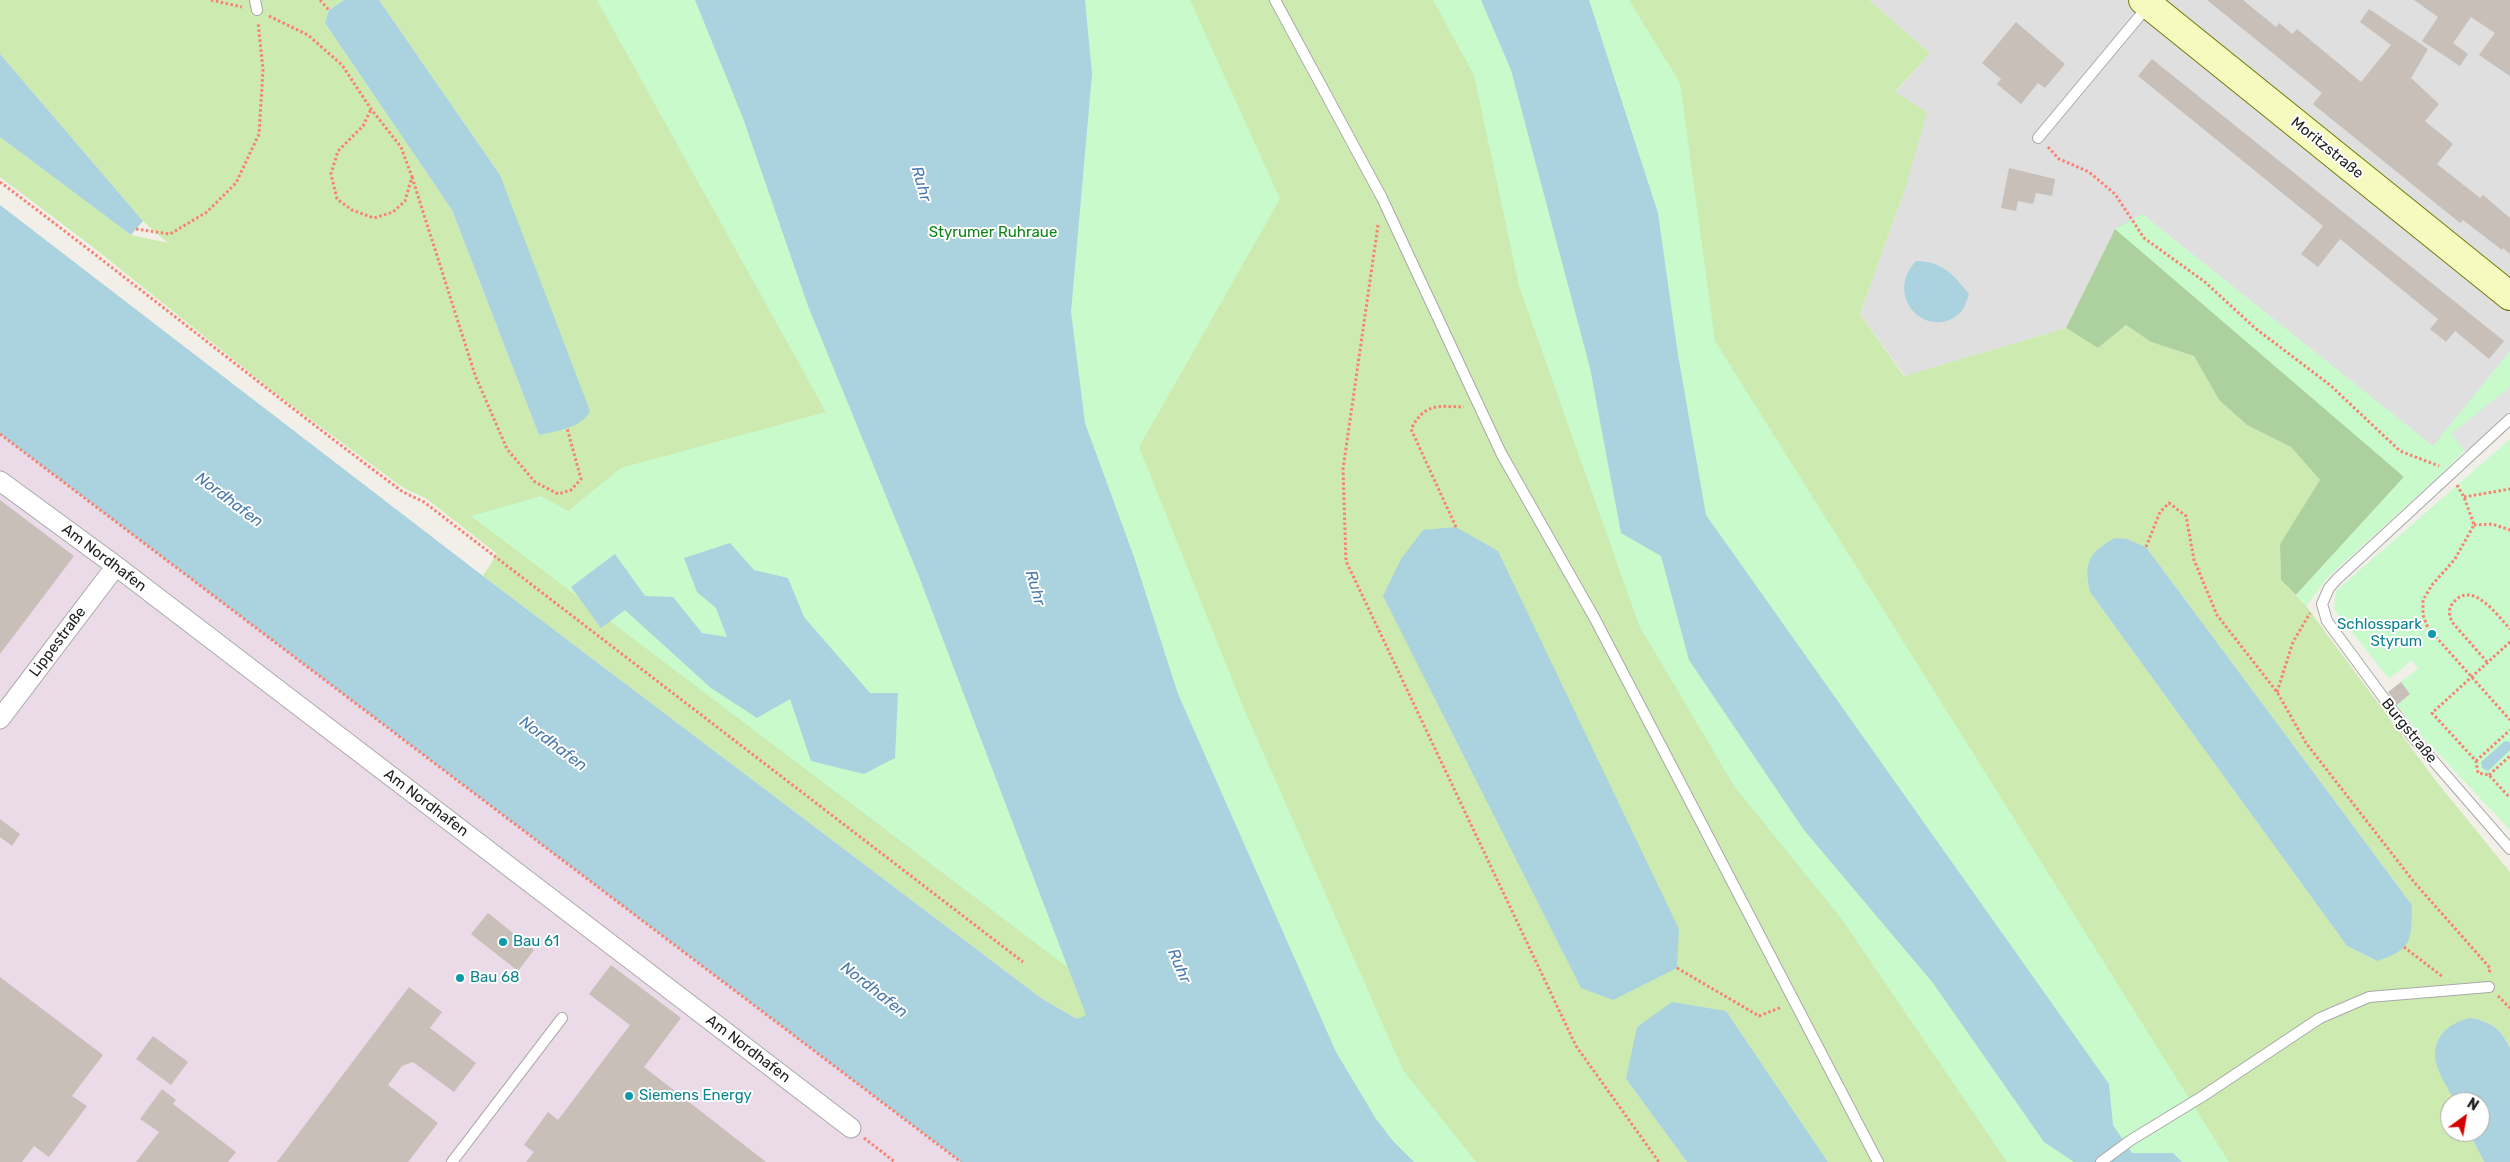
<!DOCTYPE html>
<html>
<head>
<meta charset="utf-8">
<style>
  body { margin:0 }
  #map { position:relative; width:2510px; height:1162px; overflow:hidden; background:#f2efe9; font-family:Rubik,sans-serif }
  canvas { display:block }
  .north { position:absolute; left:2440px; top:1092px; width:50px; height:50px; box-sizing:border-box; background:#fff; border:1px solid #a7a7a7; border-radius:50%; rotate:32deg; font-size:14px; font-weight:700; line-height:20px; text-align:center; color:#222 }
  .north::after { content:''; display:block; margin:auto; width:18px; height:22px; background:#d40000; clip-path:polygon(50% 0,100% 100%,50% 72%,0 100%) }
</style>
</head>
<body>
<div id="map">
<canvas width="2510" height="1162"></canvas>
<div class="north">N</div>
</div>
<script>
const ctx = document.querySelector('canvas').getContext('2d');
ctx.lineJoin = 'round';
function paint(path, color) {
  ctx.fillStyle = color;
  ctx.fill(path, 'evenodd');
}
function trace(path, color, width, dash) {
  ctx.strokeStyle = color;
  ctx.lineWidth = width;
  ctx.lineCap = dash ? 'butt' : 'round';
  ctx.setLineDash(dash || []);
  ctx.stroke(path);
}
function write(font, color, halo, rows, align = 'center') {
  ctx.font = font + ' Rubik,sans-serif';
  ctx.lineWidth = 4;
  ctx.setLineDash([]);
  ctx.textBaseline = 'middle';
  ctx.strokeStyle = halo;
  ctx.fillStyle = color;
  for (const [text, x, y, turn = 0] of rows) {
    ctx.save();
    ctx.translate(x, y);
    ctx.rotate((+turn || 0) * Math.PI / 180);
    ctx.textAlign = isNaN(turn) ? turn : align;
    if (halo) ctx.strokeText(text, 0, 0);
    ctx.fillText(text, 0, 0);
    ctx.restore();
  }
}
paint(new Path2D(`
  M1869 0H2510V351L2433 447 2142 214 2115 229 2066 328 1905 376 1860 314 1905 189 1895 93 1930 53Z`), '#e0dfdf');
paint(new Path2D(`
  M0 434 961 1162H0Z`), '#ebdbe8');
paint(new Path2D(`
  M0 0H344L329 10 325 23 452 210 539 435 500 175 379 0H695L1087 1015 1077 1019 1041 998 483 576 497 554 427 499 402 487 275 393 94 248 0 177V137L131 235 168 243 143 221 0 54Z
  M1122 0H1481L2051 1162H1828L1726 1012 1626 1079 1687 1162H1414L1127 418Z
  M1610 0H1869L1930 53 1895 92 1927 112 1905 189 1860 314 1904 376 2066 328 2098 348 2126 325 2151 342 2194 356 2219 400 2247 425 2291 447 2321 481 2280 544 2281 580 2306 606 2436 781 2510 872V1048C2500 1028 2492 1022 2470 1018L2436 1063 2455 1102H2450V1132H2469L2484 1162H2182L1759 528ZM2127 539 2146 547 2412 905 2376 961 2347 946 2090 592 2087 578Z`), '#cdebb0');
paint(new Path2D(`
  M2142 214 2404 477 2296 595 2281 580 2280 544 2320 480 2291 447 2247 425 2219 400 2194 356 2151 342 2126 325 2098 348 2066 328 2115 229Z`), '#add19e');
paint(new Path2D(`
  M597 0H1190L1280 199 1139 447 1244 709 1403 1070 1476 1162H1217L1091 985 471 516 541 496 568 511 621 468 826 412Z
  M1433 0H1629L1680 83 1715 341 2229 1162H2007L1841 918 1734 786 1639 625 1519 286 1474 75Z
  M2142 214 2433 446 2510 351V405L2437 478 2328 577 2306 606 2296 595 2404 477 2115 229Z
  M2510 439V830L2420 734 2397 705 2410 694 2400 682 2418 669 2412 660 2389 679 2334 609 2336 591Z`), '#c8facc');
paint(new Path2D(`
  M2510 387V412L2468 454 2451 434Z`), '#e2e2e2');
paint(new Path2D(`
  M344 0H379L500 175 590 411C582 428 556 431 539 435L452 210 325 23 329 10Z
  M695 0H1085L1092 74 1071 312 1085 423 1134 557 1178 694 1336 1052 1376 1119 1393 1141 1414 1162H961L0 434V205L483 576 1041 998 1077 1019 1086 1015 918 574 808 306 743 118Z
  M1481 0H1589L1658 213 1678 355 1706 515 2109 1084 2113 1125 2132 1153H2173L2182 1162H2074L2044 1142 1933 983 1804 830 1689 660 1661 556 1621 533 1590 368 1511 70Z
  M0 54 143 221 131 235 0 137Z
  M1916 261C1942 261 1954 275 1969 294 1967 299 1965 307 1961 312 1929 343 1882 297 1916 261Z
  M1456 527 1498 551 1679 929 1677 968 1613 1000 1581 988 1383 596 1401 559 1423 530Z
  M2115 538 2127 539 2146 547 2412 905C2411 941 2413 949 2377 961L2347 946 2090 592C2083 563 2089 552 2115 538Z
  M730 543 754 570 788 578 804 617 870 693H898L895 758 864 774 811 761 790 699 757 718 711 688 625 610 601 628 571 587 615 554 645 596 673 597 702 633 727 637 716 608 697 592 684 558Z
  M2505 741 2510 742V750L2488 771 2482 768 2481 762Z
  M1672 1002 1726 1011 1828 1162H1687L1626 1079 1637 1027Z
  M2470 1018C2492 1022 2500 1028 2510 1048V1162H2484L2469 1132H2480V1102H2455C2449 1090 2439 1075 2436 1063 2431 1038 2448 1023 2470 1018Z`), '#aad3df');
paint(new Path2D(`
  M2207 0H2243L2276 27 2279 23 2292 34 2297 29 2361 82 2391 45 2360 22 2369 9 2428 49 2411 78 2439 104 2425 121 2453 144 2437 164 2480 198 2483 195 2510 218V254L2503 248 2502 250 2463 220 2460 223 2313 104 2322 93Z
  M2414 0H2510V76L2479 55 2495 33 2471 17 2453 43 2468 54 2460 66 2422 41 2438 17Z
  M2016 22 2065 64 2045 88 2038 83 2021 104 1997 84 2001 79 1982 63Z
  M2152 59 2504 341 2489 359 2455 331 2446 342 2430 329 2438 319 2340 239 2318 267 2301 254 2323 226 2138 76Z
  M2009 168 2055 179 2052 196 2036 193 2033 204 2018 201 2016 211 2001 208Z
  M0 500 74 556 0 654Z
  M2401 682 2410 694 2397 705 2388 692Z
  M0 819 20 834 12 846 0 837Z
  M488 913 534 950 518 971 471 934Z
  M611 965 681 1018 644 1067 766 1162H526L534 1152 524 1145 548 1112 558 1120 630 1025 589 994Z
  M0 977 103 1055 72 1096 87 1106 49 1157 34 1146 22 1162H0Z
  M409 987 442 1012 430 1028 476 1063 454 1092 413 1062 402 1066 388 1085 438 1123 408 1162H277Z
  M153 1036 188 1062 171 1085 136 1059Z
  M162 1089 176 1100 173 1104 236 1152 228 1162H136L159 1132 140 1119Z`), '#c7bfb8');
const service = new Path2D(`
  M255 0 257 10
  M1275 0 1382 198 1501 453 1595 619 1878 1162
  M2038 138 2148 6
  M2510 419 2337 579 2329 588 2322 604 2327 621 2411 735 2510 849
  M452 1162 562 1018
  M2101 1162 2131 1140 2203 1096 2320 1018 2369 997 2489 987`);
const minor = new Path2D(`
  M0 481 116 566 851 1128
  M0 719 116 566`);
const secondary = new Path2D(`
  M2143 0 2510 296`);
trace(service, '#a9a9a9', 12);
trace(minor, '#a9a9a9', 21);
trace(secondary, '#707d05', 30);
trace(new Path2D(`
  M211 0 242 7
  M320 0 329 10
  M269 16 308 35 342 65 371 109 401 147 412 177 405 201 393 212 374 218 352 210 337 199 331 174 338 151 363 126 371 109
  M2048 147 2059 159 2089 172 2115 194 2144 238 2205 282 2255 328 2330 385 2400 451 2439 466
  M412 177 475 375 507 449 535 482 558 494 571 490 581 479 567 428
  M0 182C136 284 267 391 403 492L424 502 1023 962
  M1378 225 1343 469 1346 561 1576 1046 1659 1162
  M136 229 170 234 207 212 236 183 259 134 263 70 258 22
  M0 434 961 1162
  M2457 485 2464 497 2474 525 2455 559 2432 585 2423 600V615L2428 628 2510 720
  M2464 497 2510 489
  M2474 525 2492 524 2510 530
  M1456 527 1411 429C1425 403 1437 406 1464 407
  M2146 547 2160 512 2169 503 2186 516 2194 560 2217 615 2277 692 2306 743 2414 882 2490 968 2489 974
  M2510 642 2432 713 2476 761 2478 773 2489 775 2510 798
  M2487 662 2452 622C2449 615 2448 609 2453 603 2472 579 2497 615 2510 629
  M2277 692 2293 642 2310 613
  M2476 761 2510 730
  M2489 775 2510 756
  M2404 947 2443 977
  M1677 968 1759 1016 1782 1007
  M2498 996 2510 1008
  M864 1138 895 1162`), '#fa8072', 3, [2.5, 2.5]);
trace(service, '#fff', 10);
trace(minor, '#fff', 19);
trace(secondary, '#f7fabf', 28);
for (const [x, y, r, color] of [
  [2432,634,5,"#0f9aa8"],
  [503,942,5,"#0f9aa8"],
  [460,978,5,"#0f9aa8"],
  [629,1096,5,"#0f9aa8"]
]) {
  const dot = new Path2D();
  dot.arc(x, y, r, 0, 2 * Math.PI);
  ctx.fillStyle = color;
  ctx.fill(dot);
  trace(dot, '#fff', 2);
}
write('15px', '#222', '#fff', [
  ["Moritzstraße",2327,148,39],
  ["Am Nordhafen",104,558,37],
  ["Lippestraße",58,642,-53],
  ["Burgstraße",2409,731,51],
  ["Am Nordhafen",426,803,37],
  ["Am Nordhafen",748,1049,37]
]);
write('15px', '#0c8416', '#fff', [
  ["Styrumer Ruhraue",993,233]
]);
write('15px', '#0d838f', '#fff', [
  ["Schlosspark",2422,625,"right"],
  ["Styrum",2422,642,"right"],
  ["Bau 61",513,942],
  ["Bau 68",470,978],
  ["Siemens Energy",639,1096]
], 'left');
write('italic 16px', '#4a7aab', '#fff', [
  ["Ruhr",921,184,74],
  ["Nordhafen",229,500,37],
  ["Ruhr",1035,588,74],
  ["Nordhafen",553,744,37],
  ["Ruhr",1179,966,67],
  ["Nordhafen",874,990,38]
]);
</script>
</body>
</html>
